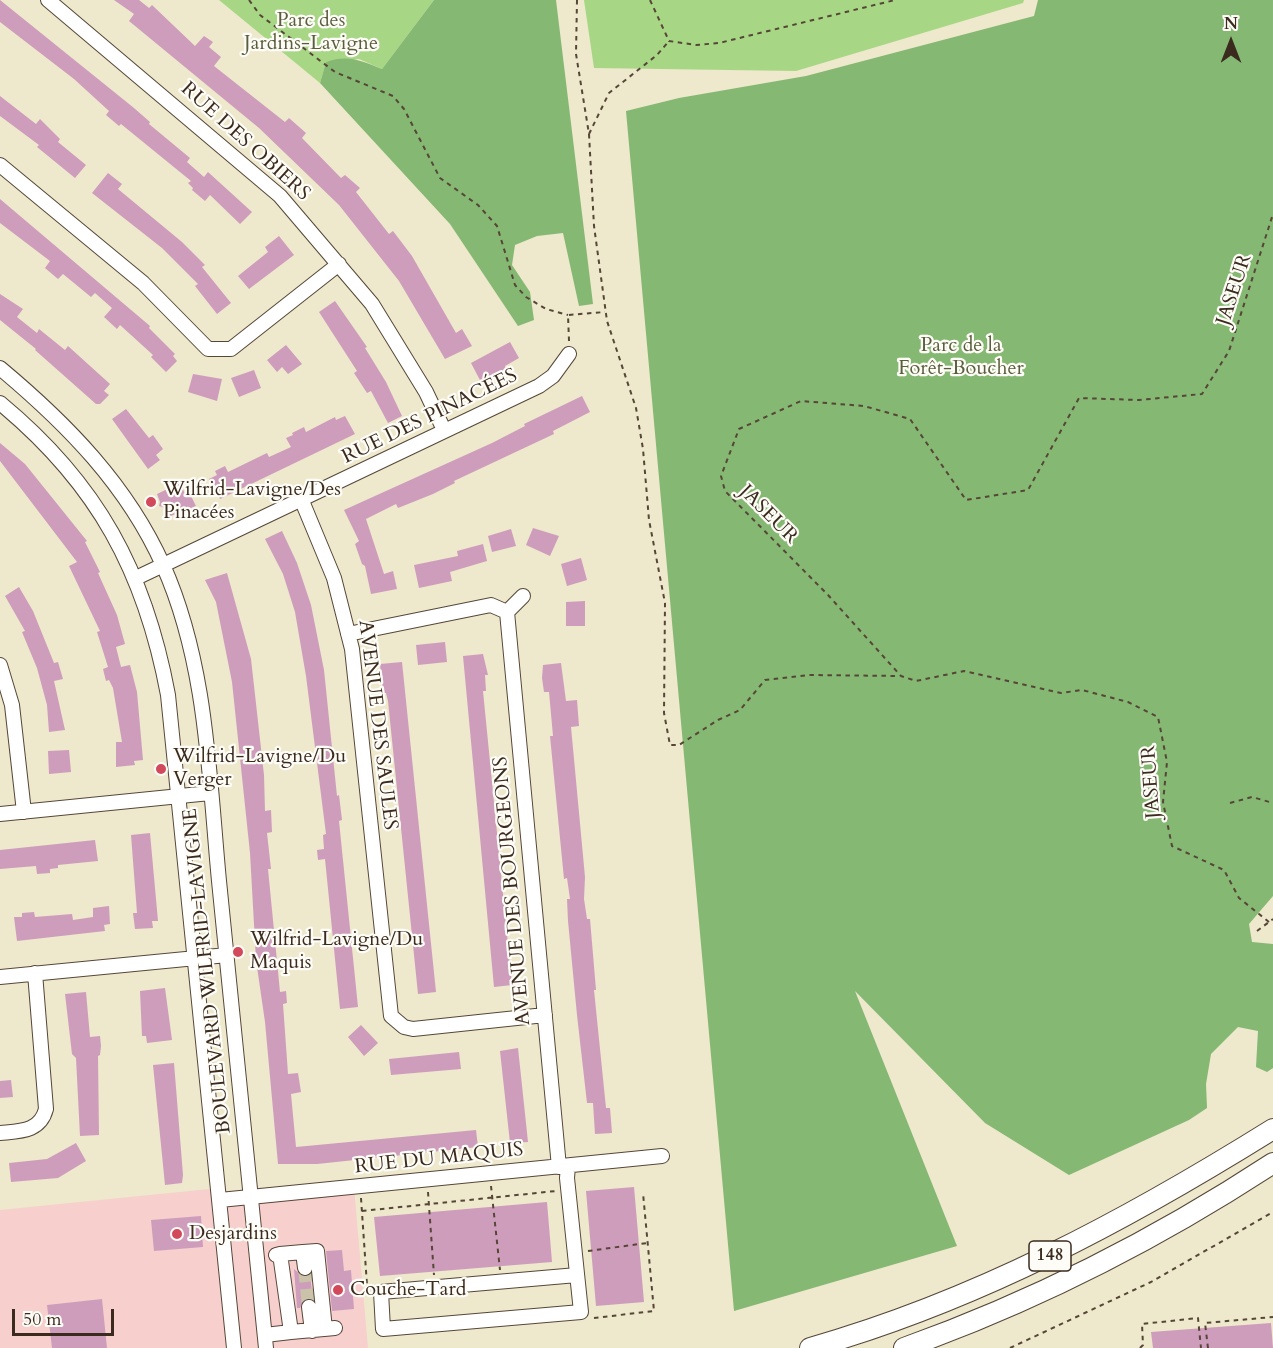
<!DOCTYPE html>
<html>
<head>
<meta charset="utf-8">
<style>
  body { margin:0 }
  #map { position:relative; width:1273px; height:1348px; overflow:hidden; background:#eee8cc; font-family:Cardo,serif }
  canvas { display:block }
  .north { position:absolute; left:1201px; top:12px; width:60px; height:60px; -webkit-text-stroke:4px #fdfcf7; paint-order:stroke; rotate:0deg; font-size:16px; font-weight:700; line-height:24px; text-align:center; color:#3b2a1e }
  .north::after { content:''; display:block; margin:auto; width:21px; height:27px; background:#3b2a1e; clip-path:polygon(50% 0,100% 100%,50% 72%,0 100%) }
  .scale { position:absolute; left:12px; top:1309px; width:102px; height:27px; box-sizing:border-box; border:3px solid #3b2a1e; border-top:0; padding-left:8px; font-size:18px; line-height:21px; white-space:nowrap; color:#3b2a1e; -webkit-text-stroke:4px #fdfcf7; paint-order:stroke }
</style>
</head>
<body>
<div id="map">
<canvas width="1273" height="1348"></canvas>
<div class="north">N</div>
<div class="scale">50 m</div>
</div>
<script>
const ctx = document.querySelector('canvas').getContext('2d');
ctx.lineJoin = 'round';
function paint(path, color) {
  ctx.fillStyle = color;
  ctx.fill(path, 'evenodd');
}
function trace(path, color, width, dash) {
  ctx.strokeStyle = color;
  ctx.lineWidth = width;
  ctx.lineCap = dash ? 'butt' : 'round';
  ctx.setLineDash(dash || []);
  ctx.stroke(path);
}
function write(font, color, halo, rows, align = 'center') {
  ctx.font = font + ' Cardo,serif';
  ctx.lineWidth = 4.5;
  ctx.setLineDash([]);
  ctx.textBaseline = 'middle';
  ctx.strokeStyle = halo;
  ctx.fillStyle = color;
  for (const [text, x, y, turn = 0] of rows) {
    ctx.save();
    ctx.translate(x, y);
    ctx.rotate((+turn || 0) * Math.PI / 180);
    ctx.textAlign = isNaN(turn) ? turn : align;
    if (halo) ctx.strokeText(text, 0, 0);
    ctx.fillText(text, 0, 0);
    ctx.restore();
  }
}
paint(new Path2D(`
  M354 1187 368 1348H0V1210L219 1188 220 1200Z`), '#f7d0ce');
paint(new Path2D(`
  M219 0H434L382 69 359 59 326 62 320 83Z
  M584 0H1024L1023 3 796 71 594 68Z`), '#a7d785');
paint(new Path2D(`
  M434 0H556L593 304 579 306 563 233 537 236 515 245 512 265 530 292 534 320 518 326 450 224 320 83 326 62C348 54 362 61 382 69Z
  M1038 0H1273V896L1249 924 1252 942 1273 944V1068L1267 1072 1256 1067 1258 1031 1238 1027 1211 1054 1206 1084 1207 1108 1189 1120 1069 1175 985 1123 855 991 957 1246 734 1311 626 111 679 98 806 76 1034 16Z`), '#85b872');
paint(new Path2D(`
  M0 0 134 108 150 122 149 124 190 158 187 162 204 177 208 172 252 212 240 224 210 195 205 201 192 190 193 188 188 183 191 181 121 124 119 126 106 115 109 111 74 79 0 22Z
  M114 0H139L149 8 152 5 195 46 204 36 213 42 209 47 221 57 214 66 285 122 289 118 306 133 302 138 341 178 345 175 360 188 356 192 389 234 393 231 412 256 456 333 462 329 472 346 445 359 399 281 339 205 259 128 129 21 134 14Z
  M0 96 36 124 40 119 60 139 58 142 86 165 75 178 37 147 39 145 0 116Z
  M108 173 122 184 118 189 182 242 205 265 202 267 231 303 217 314 195 286 198 284 162 248 92 193Z
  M0 199 150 326 149 328 175 354 173 356 177 361 166 372 151 357 153 355 120 325 117 329 104 317 112 308 95 293 91 297 63 274 58 279 45 268 50 261 0 223Z
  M279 236 294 255 249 289 238 276 268 252 265 247Z
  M0 294 23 309 17 317 37 333 39 329 65 350 68 346 110 384 104 391 109 395 100 404H96L35 350 36 349 0 320Z
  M335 301 367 347 365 348 386 382 402 416 388 423 371 391 367 393 354 373 357 371 319 312Z
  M510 342 519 358 505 366 506 369 481 382 471 363Z
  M286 345 302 364 288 374 282 367 277 372 267 360Z
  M254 370 261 388 239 397 231 378Z
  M193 374 222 379 217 401 188 392Z
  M582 396 590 412 553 431 554 434 454 481 455 483 433 494 398 508 396 504 366 519 384 574 393 571 397 589 371 594 365 566 362 564 355 544 359 541 344 510 492 443 525 426 524 424Z
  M126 409 149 438 153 435 163 449 156 455 160 460 148 469 112 419Z
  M345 416 355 434 220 499 209 479 217 475 215 471 225 466 228 472 267 453 269 457 291 447 286 438 293 435 292 433 304 427 306 432 335 417 336 420Z
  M0 443 25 464 87 541 85 542 100 572 98 573 117 615 125 644 116 647 121 667 130 665 137 692 143 760 134 761 135 765 116 767V742H122L113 688 109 680 106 681 103 669 108 667 97 632 100 631 69 566 77 562 0 461Z
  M180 483 186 496 190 494 196 506 168 517 163 507 159 506 160 502 157 494Z
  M533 528 559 536 550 556 526 545Z
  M511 529 516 546 492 552 488 536Z
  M282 531 297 563 311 605 324 670 337 796 339 795 342 820 339 821 358 1007 340 1009 325 859 318 860 317 850 324 849 323 835 326 834 306 676 295 612 283 574 265 539Z
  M483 544 487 561 450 572 452 581 419 588 414 565 458 556 457 551Z
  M581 558 587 580 567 586 561 564Z
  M227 573 251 659 264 775 265 811 271 810 272 832 267 833 271 869H268L280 992 286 991 287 1003 283 1004 288 1074 298 1073 301 1092 291 1094 296 1147 476 1130 478 1147 317 1164H278L265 1022 256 960 250 853 232 682 216 602 205 580Z
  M19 587 33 611 54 663 58 662 63 679 54 681 65 730 49 732 47 705 37 668 22 632 25 631 5 596Z
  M585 601V626H566V602Z
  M445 642 447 662 418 665 416 645Z
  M483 654 488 675H485L486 691H483L512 985 494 987 463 656Z
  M402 662 436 992 418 994 388 701 386 693H383L380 664Z
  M561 663 566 701 577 700 579 726 571 727 585 877 584 899 587 919H590L596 990H594L606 1108H610L612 1133 595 1134 593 1103H587L577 1015 568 921 567 899H570L567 878 564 879 550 736H553L549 692H544L542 678 543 665Z
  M69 750 71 772 49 774 48 751Z
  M150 833 158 921H152L153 928 135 929 133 913H137L131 835Z
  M95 840 98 861 58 865V868L50 869V873L37 874 36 866 0 869V850Z
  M109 906 110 924 104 925 105 931 17 941 14 917H22V913L34 912 35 917 72 914 73 920 93 917V908Z
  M165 988 172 1040 147 1043 146 1036H142L140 991Z
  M86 992 90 1037 100 1036 101 1046 100 1055 98 1056 99 1135 80 1136 76 1058 72 1054 65 994Z
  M361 1025 378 1043 364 1056 348 1037Z
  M518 1048 528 1142 510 1143 500 1051Z
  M459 1052 461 1069 391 1075 389 1059Z
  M174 1063 183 1175 182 1183 165 1185 153 1065Z
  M11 1080 13 1097 0 1098V1081Z
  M76 1143 86 1161 58 1178 11 1182 9 1163 47 1159Z
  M634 1187 644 1302 596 1306 586 1191Z
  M547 1202 552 1262 380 1276 374 1217Z
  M201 1216 203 1247 154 1251 151 1220Z
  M342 1250 344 1271 351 1270 354 1309 332 1311 326 1251Z
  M294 1269 302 1276 310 1275 313 1299 304 1300 300 1308H297Z
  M102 1299 107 1348H52L47 1305Z
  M1271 1323 1273 1348H1153L1151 1332Z`), '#ce9dbc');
trace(new Path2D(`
  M305 1268 309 1307`), '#cac2a9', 14, [14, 7]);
const minor = new Path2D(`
  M48 0 280 196 372 304 426 392 444 430
  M0 165 143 283 208 349H231L339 264
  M0 368C67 424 127 485 163 565 207 663 209 776 219 881 235 1036 250 1192 266 1348
  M0 403C98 484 145 572 168 695L234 1348
  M302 501 334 578 352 649 391 1016 404 1027 413 1029 545 1015
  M136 578 539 386 553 376 569 354
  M507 612 559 1167
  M507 612 523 596
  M348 634 491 605 507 612
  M0 665 12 705 24 812
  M0 814 210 793
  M0 977 227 955
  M0 1133C20 1131 40 1132 46 1109L35 973
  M568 1166 567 1178 581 1312 383 1329 381 1292 577 1275
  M220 1200 662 1156
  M303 1252 317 1251 325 1329
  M280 1254 303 1252 305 1268
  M309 1307 312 1331
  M291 1332 335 1328
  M265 1335 291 1332 280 1254 276 1255`);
const highway = new Path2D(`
  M810 1348C976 1301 1127 1220 1273 1129
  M904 1348C1035 1301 1157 1239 1273 1163`);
trace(minor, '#564638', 16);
trace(highway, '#564638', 22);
trace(new Path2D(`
  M249 0 260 15 335 72 393 96 404 109 440 178 478 205 497 226 515 285 526 297 546 309 568 315
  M577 0 576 54 589 134 594 226 607 321 636 408 643 449 649 520 665 603 664 713 670 745H679L718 720 740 710 765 680 809 675 899 676
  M650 0 669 41 696 45 719 43 895 0
  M589 134 609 93 657 55 669 41
  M569 341 568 315 605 312
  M1230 803 1252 797 1273 803
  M1269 922 1239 898 1224 870 1172 846 1163 802 1167 762 1158 717 1128 702 1082 690 1061 693 964 671 916 681 901 676 828 595 725 491 721 476 739 429 801 401 864 406 910 419 966 500 1028 490 1079 398 1139 400 1202 394 1229 351 1273 214
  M1257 931 1273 919
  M491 1186 500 1270
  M428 1192 434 1275
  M361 1198 367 1285 370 1287
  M362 1211 556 1191
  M588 1251 647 1243
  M594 1318 654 1311 643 1193
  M1010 1348 1151 1282 1273 1212
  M1140 1348 1143 1345 1142 1324 1198 1318 1201 1348
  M1208 1348 1205 1323 1273 1317`), '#564638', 2, [4.5, 4.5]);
trace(minor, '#fff', 14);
trace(highway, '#fff', 20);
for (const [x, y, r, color] of [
  [151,502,6,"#d1495b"],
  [161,769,6,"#d1495b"],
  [238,952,6,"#d1495b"],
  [177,1234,6,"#d1495b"],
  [338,1290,6,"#d1495b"]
]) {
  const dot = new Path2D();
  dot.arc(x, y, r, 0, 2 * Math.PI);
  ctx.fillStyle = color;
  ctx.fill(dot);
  trace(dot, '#fdfcf7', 2);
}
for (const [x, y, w] of [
  [1050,1256,42]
]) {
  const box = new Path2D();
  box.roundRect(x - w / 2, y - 15, w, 30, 4.5);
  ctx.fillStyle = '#fdfcf7';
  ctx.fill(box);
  trace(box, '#3b2a1e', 1.5);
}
write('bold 18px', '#3b2a1e', null, [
  ["148",1050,1256]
]);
write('20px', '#5b5e3d', '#fdfcf7', [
  ["Parc des",311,21],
  ["Jardins-Lavigne",311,44],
  ["Parc de la",961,346],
  ["Forêt-Boucher",961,369]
]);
write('20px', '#3b2a1e', '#fdfcf7', [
  ["RUE DES OBIERS",245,142,42],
  ["JASEUR",1235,290,-72],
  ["RUE DES PINACÉES",430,417,-26],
  ["JASEUR",768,515,45],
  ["AVENUE DES SAULES",377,725,83],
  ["JASEUR",1152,782,-94],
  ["AVENUE DES BOURGEONS",513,891,-95],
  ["BOULEVARD WILFRID-LAVIGNE",208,971,-96],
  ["RUE DU MAQUIS",439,1159,-6]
]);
write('20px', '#3b2a1e', '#fdfcf7', [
  ["Wilfrid-Lavigne/Des",163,490],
  ["Pinacées",163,513],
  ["Wilfrid-Lavigne/Du",173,757],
  ["Verger",173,780],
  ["Wilfrid-Lavigne/Du",250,940],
  ["Maquis",250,963],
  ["Desjardins",189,1234],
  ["Couche-Tard",350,1290]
], 'left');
</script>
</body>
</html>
